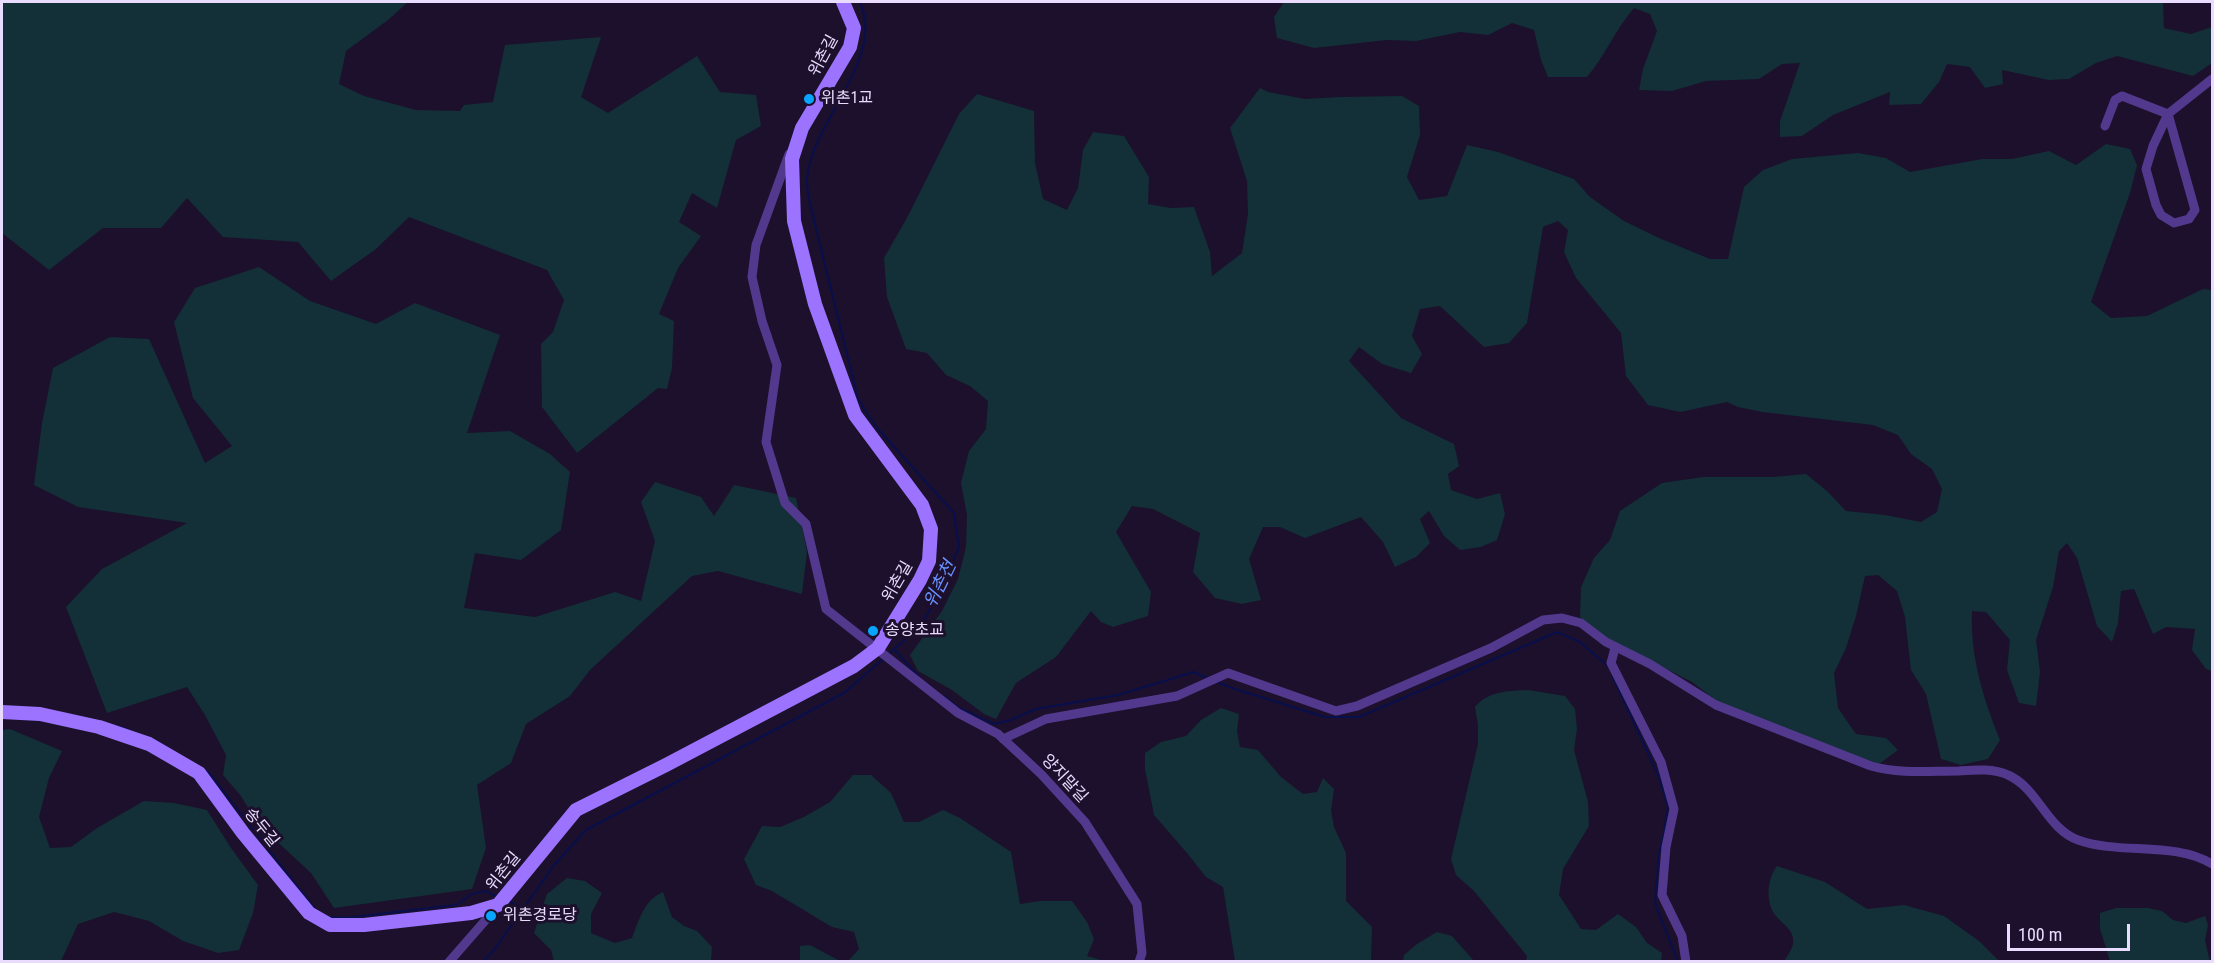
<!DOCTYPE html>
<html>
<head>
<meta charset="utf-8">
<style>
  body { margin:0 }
  #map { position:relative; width:2214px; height:963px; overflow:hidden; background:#1c102c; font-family:"Roboto Condensed",sans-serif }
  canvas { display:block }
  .frame { position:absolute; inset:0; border:3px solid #e9dcff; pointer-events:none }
  .scale { position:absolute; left:2007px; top:924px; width:123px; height:27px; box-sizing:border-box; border:3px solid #e9dcff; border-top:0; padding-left:8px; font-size:18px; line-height:21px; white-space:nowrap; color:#e9dcff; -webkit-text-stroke:4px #1c102c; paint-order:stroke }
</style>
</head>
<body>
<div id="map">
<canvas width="2214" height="963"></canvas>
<div class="frame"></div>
<div class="scale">100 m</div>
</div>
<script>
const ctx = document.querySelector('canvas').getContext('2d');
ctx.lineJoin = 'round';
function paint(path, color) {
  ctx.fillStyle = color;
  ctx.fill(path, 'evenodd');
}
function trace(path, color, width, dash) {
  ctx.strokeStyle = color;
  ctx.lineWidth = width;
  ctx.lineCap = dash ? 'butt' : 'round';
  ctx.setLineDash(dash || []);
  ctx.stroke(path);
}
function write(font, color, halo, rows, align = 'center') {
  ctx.font = font + ' "Roboto Condensed","Noto Sans KR",sans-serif';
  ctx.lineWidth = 6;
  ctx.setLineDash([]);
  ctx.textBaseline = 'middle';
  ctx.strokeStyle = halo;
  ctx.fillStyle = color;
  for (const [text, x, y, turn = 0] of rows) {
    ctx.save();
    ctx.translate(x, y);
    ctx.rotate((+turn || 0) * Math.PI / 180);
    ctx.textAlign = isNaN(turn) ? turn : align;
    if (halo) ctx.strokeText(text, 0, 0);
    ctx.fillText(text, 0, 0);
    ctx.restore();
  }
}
paint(new Path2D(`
  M2 2H408L388 20 346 51 339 84 364 96 416 110 460 111 464 105 493 102 505 45 601 37 581 97 608 113 697 56 720 92 756 95 761 126 736 140 717 208 692 193 679 222 701 236 678 268 659 314 674 321 672 368 667 389 658 388 577 453 542 407 541 344 553 332 564 300 547 270 409 217 376 249 331 281 298 242 223 237 187 198 161 228H103L49 270 2 233Z
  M1284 2H2163L2164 28 2191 34 2212 27V63L2193 76 2117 56 2096 63 2069 79 2049 80 2002 70 2003 84 1985 88 1970 67 1947 64 1939 82 1921 104 1889 105 1890 92 1833 115 1802 136 1780 137V121L1800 63 1782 64 1759 79 1706 81 1672 91 1639 90 1643 69 1657 31 1650 14 1634 8C1615 30 1605 56 1587 77H1548L1541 60 1534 30 1512 23 1488 35 1460 32 1416 41 1387 40 1314 48 1277 38 1274 17Z
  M1260 88 1268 92 1305 99 1340 97 1402 96 1419 106 1420 135 1407 177 1419 200 1447 196 1467 145 1498 152 1574 179 1590 197 1624 221 1659 238 1710 259H1728L1744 187 1763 170 1792 159 1858 153 1886 158 1910 172 1982 159H2012L2049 151 2076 165 2106 144 2130 149 2137 165 2130 193 2091 302 2111 318 2147 316 2203 289 2212 290V671L2206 669 2192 650 2195 629 2166 627 2153 634 2134 589 2121 591 2118 623 2112 642 2097 626 2077 558 2067 543 2059 551 2053 587 2036 640 2040 672 2036 706 2019 703 2007 670 2010 640 1986 612 1972 611C1970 656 1983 698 2000 740L1988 759 1961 765 1941 759 1926 694 1911 670 1905 617 1897 591 1878 575 1865 576 1856 616 1846 648 1834 673 1838 708 1856 734 1886 738 1898 750 1879 764 1735 715 1692 682 1631 651 1604 640 1580 617 1581 587 1594 558 1610 540 1620 511 1662 483 1703 477H1773L1806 474 1827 491 1846 511 1885 515 1921 522 1937 512 1942 489 1932 469 1911 454 1898 435 1873 425 1762 412 1738 407 1727 402 1680 412 1648 405 1626 376 1621 333 1576 278 1564 252 1568 230 1558 221 1543 227 1527 323 1509 343 1484 347 1440 306 1420 309 1412 336 1422 354 1411 373 1382 364 1359 347 1349 361 1401 418 1454 444 1459 466 1448 474 1451 490 1477 499 1500 493 1505 514 1497 540 1481 547 1460 550 1444 536 1429 511 1420 519 1430 543 1416 557 1395 567 1383 542 1361 517 1305 538 1280 527H1263L1249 559 1261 600 1242 604 1215 598 1193 572 1200 533 1153 509 1132 506 1116 532 1151 592 1148 616 1113 627 1101 622 1091 611 1056 657 1016 683 996 719 984 714 952 690 918 671 910 655 942 611 958 579 966 547 967 515 961 483 969 451 986 429 988 401 970 386 946 375 927 353 906 349 887 297 884 258 908 216 959 114 977 94 1034 111 1035 163 1043 199 1067 210 1078 188 1083 150 1093 132 1124 136 1149 177 1148 204 1171 208 1194 207 1210 252 1212 276 1242 253 1248 214 1247 181 1230 128Z
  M259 267 310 301 376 324 415 303 500 335 467 433 510 431 550 454 570 472 561 530 521 560 475 553 464 608 535 617 615 592 641 601 655 541 641 502 655 482 701 497 714 516 734 485 796 498 807 552 802 594 718 571 692 576 590 670 570 696 526 724 511 763 477 785 486 848 472 889 334 908 311 873 257 823 241 796 223 775 226 755 205 715 187 687 107 713 66 607 102 569 187 523 78 507 34 485 42 423 53 368 110 337 149 339 205 463 232 446 193 398 174 322 195 288Z
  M1528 690 1565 696 1575 709 1577 729 1574 750 1588 802 1589 826 1563 869 1559 895 1581 929 1596 930 1618 914 1636 927 1647 943 1662 953 1661 961H1526L1527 956 1474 891 1456 875 1451 859 1478 744V725L1475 707C1488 691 1508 691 1528 690Z
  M1221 708 1239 714 1237 731 1240 747 1258 750 1281 777 1303 794 1317 792 1323 778 1334 789 1331 810 1334 827 1346 853V901L1372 927 1371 961H1235L1223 887 1206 877 1187 853 1154 815 1145 769V753L1161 742 1186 736 1201 720Z
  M10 729 62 751 49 778 39 817 50 848 71 847 97 828 144 801 174 803 207 810 231 848 258 885 253 913 239 950 218 953 183 941 149 921 114 912 78 924 61 961H2V730Z
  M853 775H871L891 793 904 822H919L943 810 960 818 1011 852 1020 904 1040 901H1072L1087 922 1094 939 1087 956 1101 960V961H848L859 949 854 932 832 927 772 891 756 885 744 859 762 826 780 827 804 817 830 802Z
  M1777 866 1825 882 1867 909 1904 905 1944 916 1979 941 1999 961H1784C1787 957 1792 949 1793 944 1795 930 1783 925 1776 916 1765 903 1767 879 1777 866Z
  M567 878 585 881 602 893 591 914V933L615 943 632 938C639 920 644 900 663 892L672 917 684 926 697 931 712 947 711 961H554L551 950 534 933 547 894Z
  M2116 908H2148L2162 911 2173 920 2186 923 2205 916 2208 925 2205 941 2210 961H2110L2100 929V913Z
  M1437 932 1452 936 1474 961H1403L1404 955 1417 944Z
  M810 945 840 961H800V946Z`), '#132f37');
trace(new Path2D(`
  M860 2C886 61 810 122 807 180 806 188 809 196 810 204L858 399 877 428 954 513 959 547 943 587 921 625 889 654
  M894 649 918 676
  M1612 675 1659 777 1668 806 1664 833 1659 854 1655 903 1678 962
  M1217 682 1235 689 1325 717H1359L1557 632 1580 642 1607 665
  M944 696 959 708 994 724 1011 720 1036 709 1118 695 1194 672 1209 679
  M117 726 129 730
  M205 771 209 773 315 909
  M510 902 523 908
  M330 917 344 918 456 905 472 894 485 891 496 896
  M483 962 494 950 554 865 586 830 844 693 884 658`), '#080f4d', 2);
trace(new Path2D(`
  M2168 114 2195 210 2189 219 2174 223 2161 215 2156 205 2146 169 2153 146 2168 114 2212 79
  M2105 126 2115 100 2122 96 2168 114
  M789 154 756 245 752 277 762 321 777 365 766 442 785 503 806 524 826 609 958 713 998 734 1041 774 1085 822 1137 904 1142 953 1139 962
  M1615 648 1611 663 1661 762 1674 809 1666 847 1662 895 1682 936 1686 962
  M1003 739 1046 719 1177 696 1228 673 1336 711 1357 706 1491 648 1543 620 1562 618 1581 623 1606 642 1650 664 1716 705 1871 766C1899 774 1929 771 1958 771 1973 770 1993 768 2008 775 2038 788 2047 829 2078 840 2120 855 2174 841 2212 864
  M449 962 497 907`), '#53398d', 9);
trace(new Path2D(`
  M2 712 40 714 99 727 149 744 199 773 243 833 309 913 330 925H364L471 913 498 905 576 810 666 765 854 666 878 648 920 580 929 561 931 529 922 505 855 415 815 304 794 221 792 159 802 128 850 47 854 28 843 2`), '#9b73ff', 14);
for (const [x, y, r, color] of [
  [809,99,6,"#08a5ff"],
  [873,631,6,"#08a5ff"],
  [491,916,6,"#08a5ff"]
]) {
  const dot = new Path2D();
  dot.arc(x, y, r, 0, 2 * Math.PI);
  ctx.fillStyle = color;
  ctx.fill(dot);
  trace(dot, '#1c102c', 2);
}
write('16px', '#e9dcff', '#1c102c', [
  ["위촌길",824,56,-62],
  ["위촌길",898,582,-60],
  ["양지말길",1064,779,47],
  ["송두길",261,828,51],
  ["위촌길",504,872,-51]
]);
write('16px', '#e9dcff', '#1c102c', [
  ["위촌1교",821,99],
  ["송양초교",885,631],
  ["위촌경로당",503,916]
], 'left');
write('italic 18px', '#6a92ff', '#1c102c', [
  ["위촌천",941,585,-64]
]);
</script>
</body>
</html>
